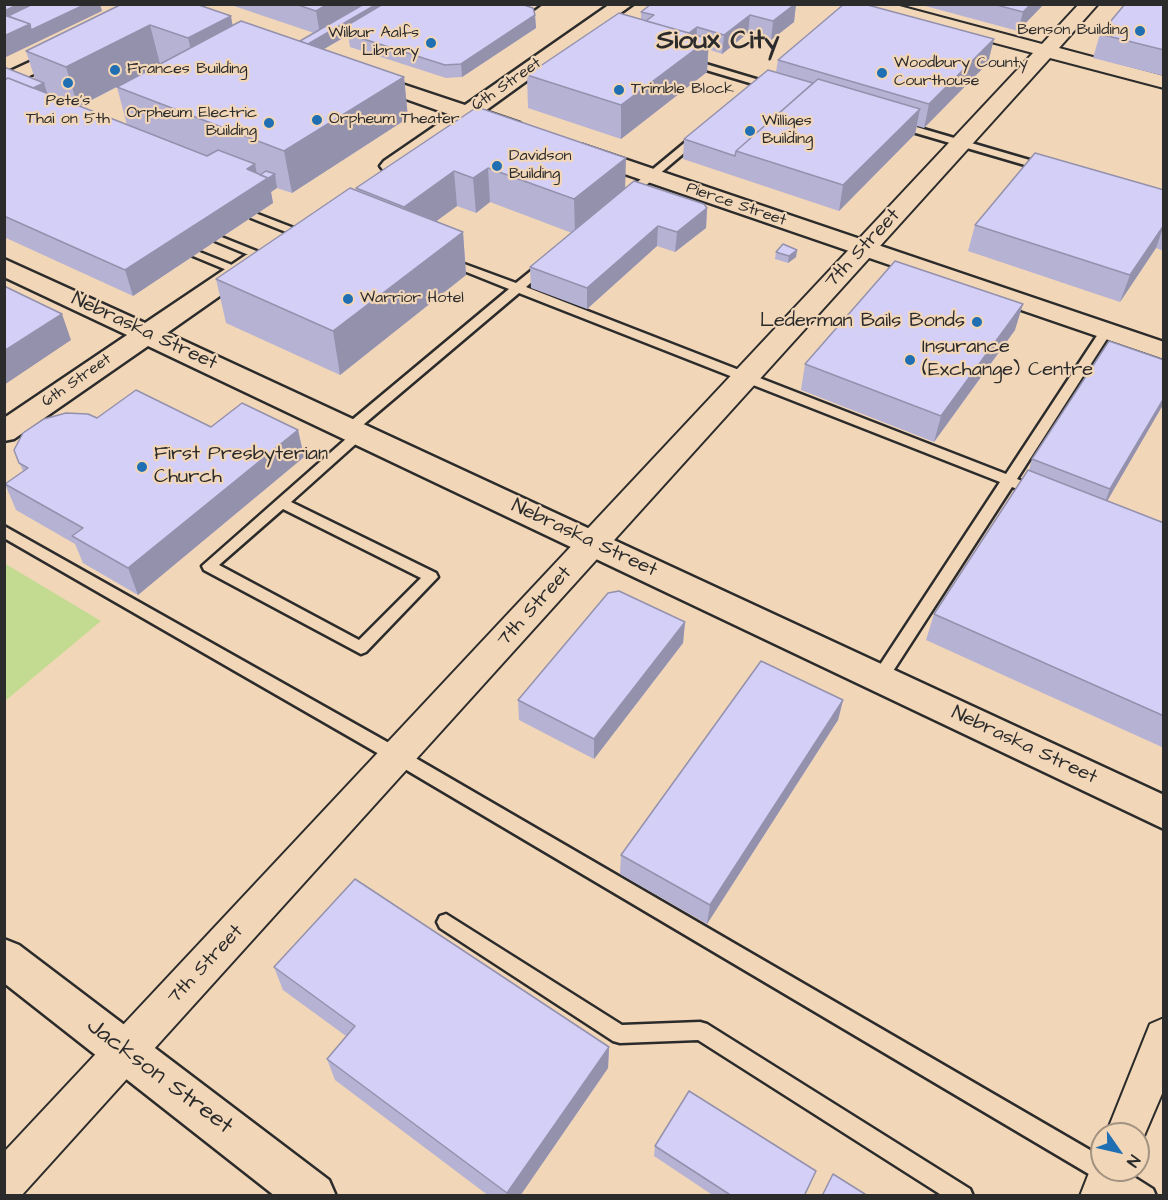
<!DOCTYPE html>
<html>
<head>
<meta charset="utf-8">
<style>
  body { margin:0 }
  #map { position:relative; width:1168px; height:1200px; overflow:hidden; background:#f1d6b8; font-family:"Architects Daughter",sans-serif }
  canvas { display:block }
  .frame { position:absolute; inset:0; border:6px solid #2b2b2b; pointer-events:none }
  .north { position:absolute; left:1090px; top:1122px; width:60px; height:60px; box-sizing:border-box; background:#f1d6b8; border:2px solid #a29280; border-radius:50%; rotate:124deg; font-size:16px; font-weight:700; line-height:24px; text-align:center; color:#2b2b2b }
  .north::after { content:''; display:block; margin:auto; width:21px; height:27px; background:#1f6fb2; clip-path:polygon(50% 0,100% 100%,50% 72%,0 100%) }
</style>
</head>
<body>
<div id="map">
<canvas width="1168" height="1200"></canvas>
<div class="frame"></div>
<div class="north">N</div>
</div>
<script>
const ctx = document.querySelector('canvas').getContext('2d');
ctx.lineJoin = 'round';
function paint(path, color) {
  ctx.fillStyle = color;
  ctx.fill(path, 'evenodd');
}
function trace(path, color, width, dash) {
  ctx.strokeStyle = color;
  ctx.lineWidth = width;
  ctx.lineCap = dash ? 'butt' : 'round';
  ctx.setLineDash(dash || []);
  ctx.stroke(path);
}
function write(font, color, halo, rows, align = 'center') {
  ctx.font = font + ' "Architects Daughter",sans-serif';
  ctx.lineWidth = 4.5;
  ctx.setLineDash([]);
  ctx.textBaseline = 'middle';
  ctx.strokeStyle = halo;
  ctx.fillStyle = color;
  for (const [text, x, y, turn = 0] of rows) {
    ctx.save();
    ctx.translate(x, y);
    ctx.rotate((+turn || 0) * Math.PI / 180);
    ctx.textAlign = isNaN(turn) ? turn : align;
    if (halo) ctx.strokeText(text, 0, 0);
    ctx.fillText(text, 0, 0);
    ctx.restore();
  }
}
paint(new Path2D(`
  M4 563 101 621 5 701H4Z`), '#c3db91');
const lane = new Path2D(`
  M497 4H511L524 9 530 4H540L525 15Z
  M689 59 776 85 778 87 770 89 686 64V60Z
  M896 121 1050 166 1051 168 1042 170 892 126 891 124Z
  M694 135 703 137 631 198H623V194Z
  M255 213 299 230 301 232 295 235 291 234 251 218V214Z
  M219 236 264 254 266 256 264 258H256L215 241V237Z
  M197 251 242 269 244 271 242 273H234L193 256 191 254Z
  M448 258 516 283 542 262H550V266L526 287 1006 474 1102 328 1106 327 1112 331 1017 479 1043 489 1045 492 1043 495 1038 497 1012 487 886 682H874L872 678 874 674 1000 482 519 293 357 430H366L368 433 291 502 436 573 438 577 366 652 361 654 204 570 202 566 355 431H346L344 428 346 425 509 289 444 263V259ZM283 509 421 578 359 640 219 565Z
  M4 526 405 752 1102 1157V1170H1123L1153 1189 1156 1196H1126L393 762 4 538Z
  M446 914 622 1025 700 1022 707 1024 970 1189 973 1196H943L698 1040 620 1043 613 1041 440 928 437 922 440 916Z`);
const street = new Path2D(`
  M860 4H892L1042 44 1079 4H1098L1059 48 1164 76V88L1050 58 21 1196H4V1152L1033 53 863 8Z
  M1164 1018V1089L1138 1150V1134H1106L1150 1024Z
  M1102 1153V1170H1132L1122 1196H1080L1096 1155Z`);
const secondary = new Path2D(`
  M610 4H633L485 111 520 123 523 128 520 133 512 135 471 121 400 171H384L380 166 384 161 451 115 355 81 351 77 355 73H369L465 105Z
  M73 42 80 44 83 48 80 52 4 88V74Z
  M583 145 1164 342V359L575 157 572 152 575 147Z
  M255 252 264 255 268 260 264 265 167 333 1164 795V829L148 346 14 439 4 441V418L127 335 4 277V259L145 323 246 255Z
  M4 939 19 945 329 1180 336 1196H275L4 983Z`);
trace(lane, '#2b2b2b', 5);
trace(street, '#2b2b2b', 4);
trace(secondary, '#2b2b2b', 5);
paint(lane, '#f1d6b8');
paint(street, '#f1d6b8');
paint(secondary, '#f1d6b8');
paint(new Path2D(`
  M122 4 232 26 300 41 314 33 228 4H521L535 15 536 28 462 77 446 78 350 47 348 35 324 49 404 77 408 118 292 193 277 188 271 192 273 203 133 296 4 237V67L35 79 26 51ZM117 87 127 125 80 106Z
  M651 4H796L794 22 771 40 748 33 722 54 708 49 707 72 621 139 528 108 527 75 641 19V12Z
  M918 4H1044L1018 31Z
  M1164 4V76L1093 58 1100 34Z
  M778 60 988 63 924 128 917 126 915 134 839 211 683 159 684 139 776 72Z
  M477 107 625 189 707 208 706 228 675 252 657 246 587 309 531 288 530 267 572 233 490 202 476 213 457 206 436 221 463 232 466 275 340 375 226 323 216 279 357 191 356 188Z
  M1164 190V251L1156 248 1120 302 968 251 975 225Z
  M797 250 796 257 788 263 775 259 776 252Z
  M1015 330 934 442 801 390 805 364Z
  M1164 360V403L1107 501 1164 523V748L926 640 934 614 1029 470 1032 459Z
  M97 418 211 427 298 430 304 457 138 595 83 563 75 544 16 510 5 484 23 471 14 450Z
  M685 622 683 643 594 759 519 720 518 700Z
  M843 700 838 720 707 924 620 874 621 855Z
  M274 967 609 1047 608 1068 520 1196H489L335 1080 327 1059 346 1036 283 990Z
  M655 1146 816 1171 805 1196H714L654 1156Z`), '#b6b2d4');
paint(new Path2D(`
  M19 4H64L4 20V11Z
  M86 4H100L102 11 4 58V36L30 24Z
  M328 4H373L320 35 316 11Z
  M377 4H380L381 15 348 35 346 26 348 35 283 73 281 60Z
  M795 4H796L794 22 771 40 773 21Z
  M1031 4H1044L1018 31 1023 12Z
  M535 15 536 28 462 77 461 64Z
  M750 15 748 33 722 54 724 35Z
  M231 16 238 56 198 78 188 38Z
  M150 25 160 64 78 107 66 67Z
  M697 27 696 46 684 37Z
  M709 39 707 72 621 139V105Z
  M994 39 988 63 924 128 929 104Z
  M404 77 408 118 292 193 284 151Z
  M44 83 48 96 22 93Z
  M920 109 915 134 839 211 843 185Z
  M626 158 625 192 575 234 574 199Z
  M255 164 259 184 275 174 277 188 271 192 273 203 133 296 125 270 247 169Z
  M488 168 490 202 476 213 473 178Z
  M454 171 457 206 408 242 404 207Z
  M707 208 706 228 675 252 677 232Z
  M1164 225 1156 248 1120 302 1130 275Z
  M658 226 657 246 587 309V288Z
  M463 232 466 275 340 375 333 331Z
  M797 250 796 257 788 263 789 256Z
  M1023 304 1015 330 934 442 941 416Z
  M62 314 71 340 4 385V351Z
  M1164 398V403L1102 510 1110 489Z
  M298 430 304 457 138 595 128 568Z
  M685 622 683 643 594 759V739Z
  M843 700 838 720 707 924 710 905Z
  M609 1047 608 1068 520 1196H507V1193Z`), '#9491ad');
const building = new Path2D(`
  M4 4H19L4 11Z
  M33 4H86L31 30 30 24 8 16Z
  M122 4H196L231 16 188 38 150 25 66 67 26 51Z
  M295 4H328L316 11Z
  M364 4H377L308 44 300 41Z
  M383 4H521L533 8 535 15 461 64 445 65 348 34 346 26Z
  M651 4H795L773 21 750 15 724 35 697 27 689 33 646 21 654 15 641 12Z
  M844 4H864L994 39 929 104 778 60Z
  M993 4H1031L1023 12Z
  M1125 4H1164V50L1100 34Z
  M619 13 709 39 621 105 527 75Z
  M4 15 30 24 4 36Z
  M241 21 404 77 284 151 117 87Z
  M4 67 44 83 33 88 8 78 5 80 4 79Z
  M768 70 813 83 736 151 735 156 684 139Z
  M8 78 207 156 218 150 255 164 247 169 268 178 125 270 4 216V80Z
  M818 79 920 109 843 185 736 151Z
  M477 107 626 158 574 199 488 168 473 178 454 171 404 207 356 188Z
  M1035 153 1164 190V225L1130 275 975 225Z
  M266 171 275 174 267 179 268 178 260 175Z
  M634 181 704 204 707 208 677 232 658 226 587 288 530 267Z
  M350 188 463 232 333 331 216 279Z
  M783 244 797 250 789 256 776 252Z
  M895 261 1023 304 941 416 805 364Z
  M4 286 62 314 4 351Z
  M1109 341 1164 360V398L1110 489 1032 459Z
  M136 390 211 427 242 403 298 430 128 568 72 536 83 528 5 484 28 468 19 463 14 450 23 433 44 419 66 413 88 414 97 418Z
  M1028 470 1164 523V716L934 614Z
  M619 591 685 622 594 739 518 700 608 593Z
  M761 661 843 700 710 905 621 855Z
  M355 879 609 1047 507 1193 327 1059 355 1026 274 967Z
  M689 1091 816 1171 804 1196H732L655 1146Z
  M833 1174 868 1196H822Z`);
paint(building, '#d4cff7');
trace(building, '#9491ad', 1.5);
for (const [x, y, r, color] of [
  [1140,31,6,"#1f6fb2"],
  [431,43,6,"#1f6fb2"],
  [115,70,6,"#1f6fb2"],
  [882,73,6,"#1f6fb2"],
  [68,83,6,"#1f6fb2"],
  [619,90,6,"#1f6fb2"],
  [317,120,6,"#1f6fb2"],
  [269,123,6,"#1f6fb2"],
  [750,131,6,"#1f6fb2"],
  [497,166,6,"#1f6fb2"],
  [348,299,6,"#1f6fb2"],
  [977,322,6,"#1f6fb2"],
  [910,360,6,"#1f6fb2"],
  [142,467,6,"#1f6fb2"]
]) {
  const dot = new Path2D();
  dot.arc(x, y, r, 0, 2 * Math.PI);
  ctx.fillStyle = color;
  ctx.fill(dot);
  trace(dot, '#f1d6b8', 2);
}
write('16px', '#2b2b2b', '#f1d6b8', [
  ["Benson Building",1128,31,"right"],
  ["Wilbur Aalfs",419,34,"right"],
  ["Library",419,52,"right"],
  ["Woodbury County",894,64],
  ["Courthouse",894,82],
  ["Frances Building",127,70],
  ["Trimble Block",631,90],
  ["Pete’s",68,102,"center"],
  ["Thai on 5th",68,120,"center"],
  ["Orpheum Electric",257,114,"right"],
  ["Building",257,132,"right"],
  ["Orpheum Theater",329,120],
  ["Williges",762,122],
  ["Building",762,140],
  ["Davidson",509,157],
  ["Building",509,175],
  ["Warrior Hotel",360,299]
], 'left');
write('16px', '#2b2b2b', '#f1d6b8', [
  ["6th Street",507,85,-35],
  ["Pierce Street",736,205,19],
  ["6th Street",77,381,-35]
]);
write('20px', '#2b2b2b', '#f1d6b8', [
  ["7th Street",863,249,-47],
  ["Nebraska Street",144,332,25],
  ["Nebraska Street",584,539,25],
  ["7th Street",535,607,-48],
  ["Nebraska Street",1024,746,25],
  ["7th Street",206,965,-47]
]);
write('20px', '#2b2b2b', '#f1d6b8', [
  ["Lederman Bails Bonds",965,322,"right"],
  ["Insurance",922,348],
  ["(Exchange) Centre",922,371],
  ["First Presbyterian",154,455],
  ["Church",154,478]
], 'left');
write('24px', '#2b2b2b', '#f1d6b8', [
  ["Jackson Street",159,1077,37]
]);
write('bold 27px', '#2b2b2b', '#f1d6b8', [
  ["Sioux City",718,42]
]);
</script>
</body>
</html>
